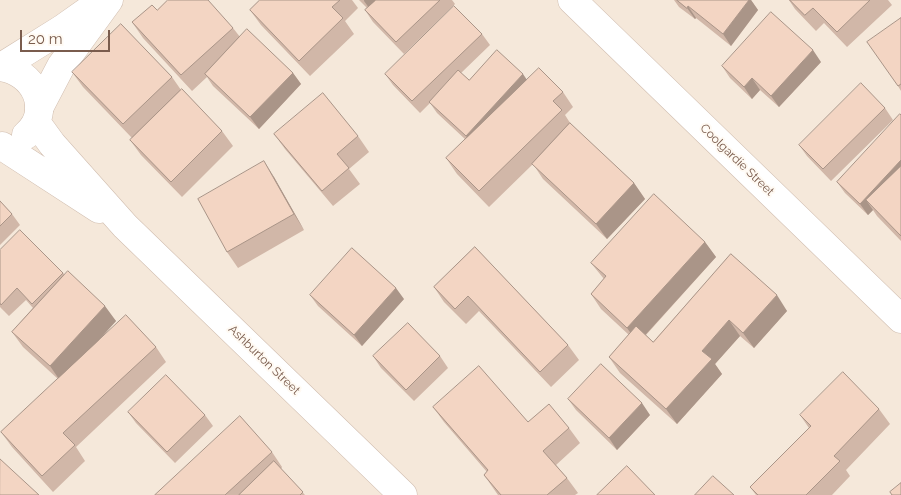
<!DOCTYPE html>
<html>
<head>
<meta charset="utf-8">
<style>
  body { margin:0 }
  #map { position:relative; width:901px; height:495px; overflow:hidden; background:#fdf6ec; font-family:Raleway,sans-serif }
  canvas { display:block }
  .scale { position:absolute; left:20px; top:30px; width:90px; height:22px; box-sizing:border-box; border:2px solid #7a5c4d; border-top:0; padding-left:6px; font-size:15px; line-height:18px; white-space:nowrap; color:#7a5c4d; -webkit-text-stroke:4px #fffaf3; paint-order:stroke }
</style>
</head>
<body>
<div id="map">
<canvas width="901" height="495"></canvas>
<div class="scale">20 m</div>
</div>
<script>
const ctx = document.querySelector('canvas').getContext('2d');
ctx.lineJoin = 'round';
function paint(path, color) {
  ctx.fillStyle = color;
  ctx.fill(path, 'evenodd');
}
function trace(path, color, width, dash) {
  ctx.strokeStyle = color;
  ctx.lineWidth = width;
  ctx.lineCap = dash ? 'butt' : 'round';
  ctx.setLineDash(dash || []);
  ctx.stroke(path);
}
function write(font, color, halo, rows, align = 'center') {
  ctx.font = font + ' Raleway,sans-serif';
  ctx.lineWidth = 4;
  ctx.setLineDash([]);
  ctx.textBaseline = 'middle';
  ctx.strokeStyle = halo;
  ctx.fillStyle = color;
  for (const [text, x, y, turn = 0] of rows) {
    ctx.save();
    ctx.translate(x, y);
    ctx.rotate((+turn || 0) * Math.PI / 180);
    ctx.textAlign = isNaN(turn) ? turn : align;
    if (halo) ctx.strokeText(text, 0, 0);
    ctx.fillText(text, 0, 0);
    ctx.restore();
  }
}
paint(new Path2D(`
  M0 0H901V495H0Z`), '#f5e8da');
const minor = new Path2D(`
  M572 0 901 319
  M1 67 62 29 96 5
  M39 108 61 66 109 0`);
const tertiary = new Path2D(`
  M0 67C34 71 54 110 26 135
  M36 122 52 144 125 226 403 495
  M2 146 99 209`);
trace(minor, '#d1beb0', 29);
trace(tertiary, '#d1beb0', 29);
trace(minor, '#fff', 28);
trace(tertiary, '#fff', 28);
paint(new Path2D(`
  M260 0H352L358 8 345 21 354 34 310 76 261 25 250 10Z
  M359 0H452L455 4 404 54 373 22 365 10 367 8Z
  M674 0H751L758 10 731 46 696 18 695 19 679 7Z
  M789 0H888L892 5 847 47 824 23 816 31 795 9Z
  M157 10 233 28 240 37 293 73 301 84 259 129 213 86 207 77 192 91 143 38 132 22Z
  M901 18V91L898 86Z
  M482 34 490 45 461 73 469 80H527L563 92 573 107 565 115 572 126 634 183 645 199 607 239 543 179 533 164 489 207 457 174 446 158 466 140 437 113 430 103 420 113 393 85 385 74Z
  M821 62 779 107 760 90 752 99 730 78 722 66Z
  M72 72 172 77 181 90 222 131 233 146 182 197 141 155 130 140 132 138 83 87Z
  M885 108 893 120 831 181 807 156 799 145Z
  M901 115V241L877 216 873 210 868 215 845 193 837 182Z
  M274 134 358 136 369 152 349 169 360 184 333 206 285 149Z
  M274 177 304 230 238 268 227 252Z
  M0 201 12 214 20 225 0 245Z
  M705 242 716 257 646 335 653 342 731 254 787 311 754 348 740 336 715 364 722 374 677 424 620 373 609 357 629 335 601 309 591 294 604 279 591 263Z
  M475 247 568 345 579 360 551 387 479 311 466 324 444 302 434 287Z
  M0 250 63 273 116 321 99 340 156 347 166 362 76 447 85 461 53 492 12 447 1 432 58 379 23 347 12 332 33 308 26 300 9 316 0 307Z
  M310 295 404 299 362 346 318 306Z
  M373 356H440L448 368 414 401 381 368Z
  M568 399 650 415 617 450 576 410Z
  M433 407 569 428 580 443 556 465 567 478 578 493 575 495H498L484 475 487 472 444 422Z
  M879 409 890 424 846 470 850 476 832 495H756L750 487 809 428 800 415Z
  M128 412 205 415 213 426 175 463 136 423Z
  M272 452 282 467 281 469 305 495H155Z`), '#d1b7a8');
paint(new Path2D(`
  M364 0H383L372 12 364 1Z
  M749 0H751L758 10 731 46 723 34Z
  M688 6 696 18 695 19 687 8Z
  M813 50 821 62 779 107 771 96Z
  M293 73 301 84 259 129 250 117Z
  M523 74 531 86 474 148 466 136Z
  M752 78 760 90 752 99 744 87Z
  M901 160V180L866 200 873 210 868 215 860 204Z
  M264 161 274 177 304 230 294 214Z
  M634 183 645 199 607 239 596 224Z
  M705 242 716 257 638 343 627 328Z
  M396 288 404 299 362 346 354 335Z
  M777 295 787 311 754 348 743 333Z
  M105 306 116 321 61 382 50 366Z
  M729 320 740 336 715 364 722 374 677 424 666 409 702 351Z
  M642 403 650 415 617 450 609 438Z`), '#aa9588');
const building = new Path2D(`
  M168 0H208L233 28 181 75 132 22 152 5 157 10Z
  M260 0H340L332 7 343 18 299 61 250 10Z
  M376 0H440L396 42 365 10Z
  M677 0H749L723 34 688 6 687 8Z
  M790 0H870L837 32 813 8 805 15Z
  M454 6 482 34 412 101 385 74Z
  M771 12 813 50 771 96 752 78 744 87 722 66Z
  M901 18V84L898 86 867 42Z
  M121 24 172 77 123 124 72 72Z
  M247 29 293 73 250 117 205 74Z
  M497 50 523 74 466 136 429 102 458 70 469 80Z
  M539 68 563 92 553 101 562 110 479 191 446 158Z
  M861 83 885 108 823 169 799 145Z
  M182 89 222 131 171 182 130 140Z
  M323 93 358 136 337 154 349 168 322 191 274 134Z
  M900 114 901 115V160L860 204 837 182Z
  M570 123 634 183 596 224 532 164Z
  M264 161 294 214 227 252 198 199Z
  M901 166V236L866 200Z
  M654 194 705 242 627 328 591 294 606 276 591 263Z
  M0 201 12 214 0 226Z
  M20 230 63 273 32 304 17 288 1 305 0 303V250Z
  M475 247 568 345 540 372 468 296 455 309 434 287Z
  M352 248 396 288 354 335 310 295Z
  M731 254 777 295 743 333 729 320 702 351 712 359 666 409 609 357 636 326 653 342Z
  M68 271 105 306 50 366 12 332Z
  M126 315 156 347 63 433 75 445 42 476 1 432Z
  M408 323 440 356 406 390 373 356Z
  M601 364 642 403 609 438 568 399Z
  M479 366 528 422 549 404 569 428 543 451 567 478 547 495H501L484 475 488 470 433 407Z
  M843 372 879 409 834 456 840 461 806 495H758L750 487 811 426 800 415Z
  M166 375 205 415 167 452 128 412Z
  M240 416 272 452 225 495H155Z
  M0 459 39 495H0Z
  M274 461 303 492 300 495H239Z
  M627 466 655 495H597Z
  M713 476 734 495H695Z
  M901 483V495H892L890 492Z`);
paint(building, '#f3d5c3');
trace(building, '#aa9588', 1);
write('12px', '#7a5c4d', '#fffaf3', [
  ["Coolgardie Street",737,160,44],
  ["Ashburton Street",264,360,44]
]);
</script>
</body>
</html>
